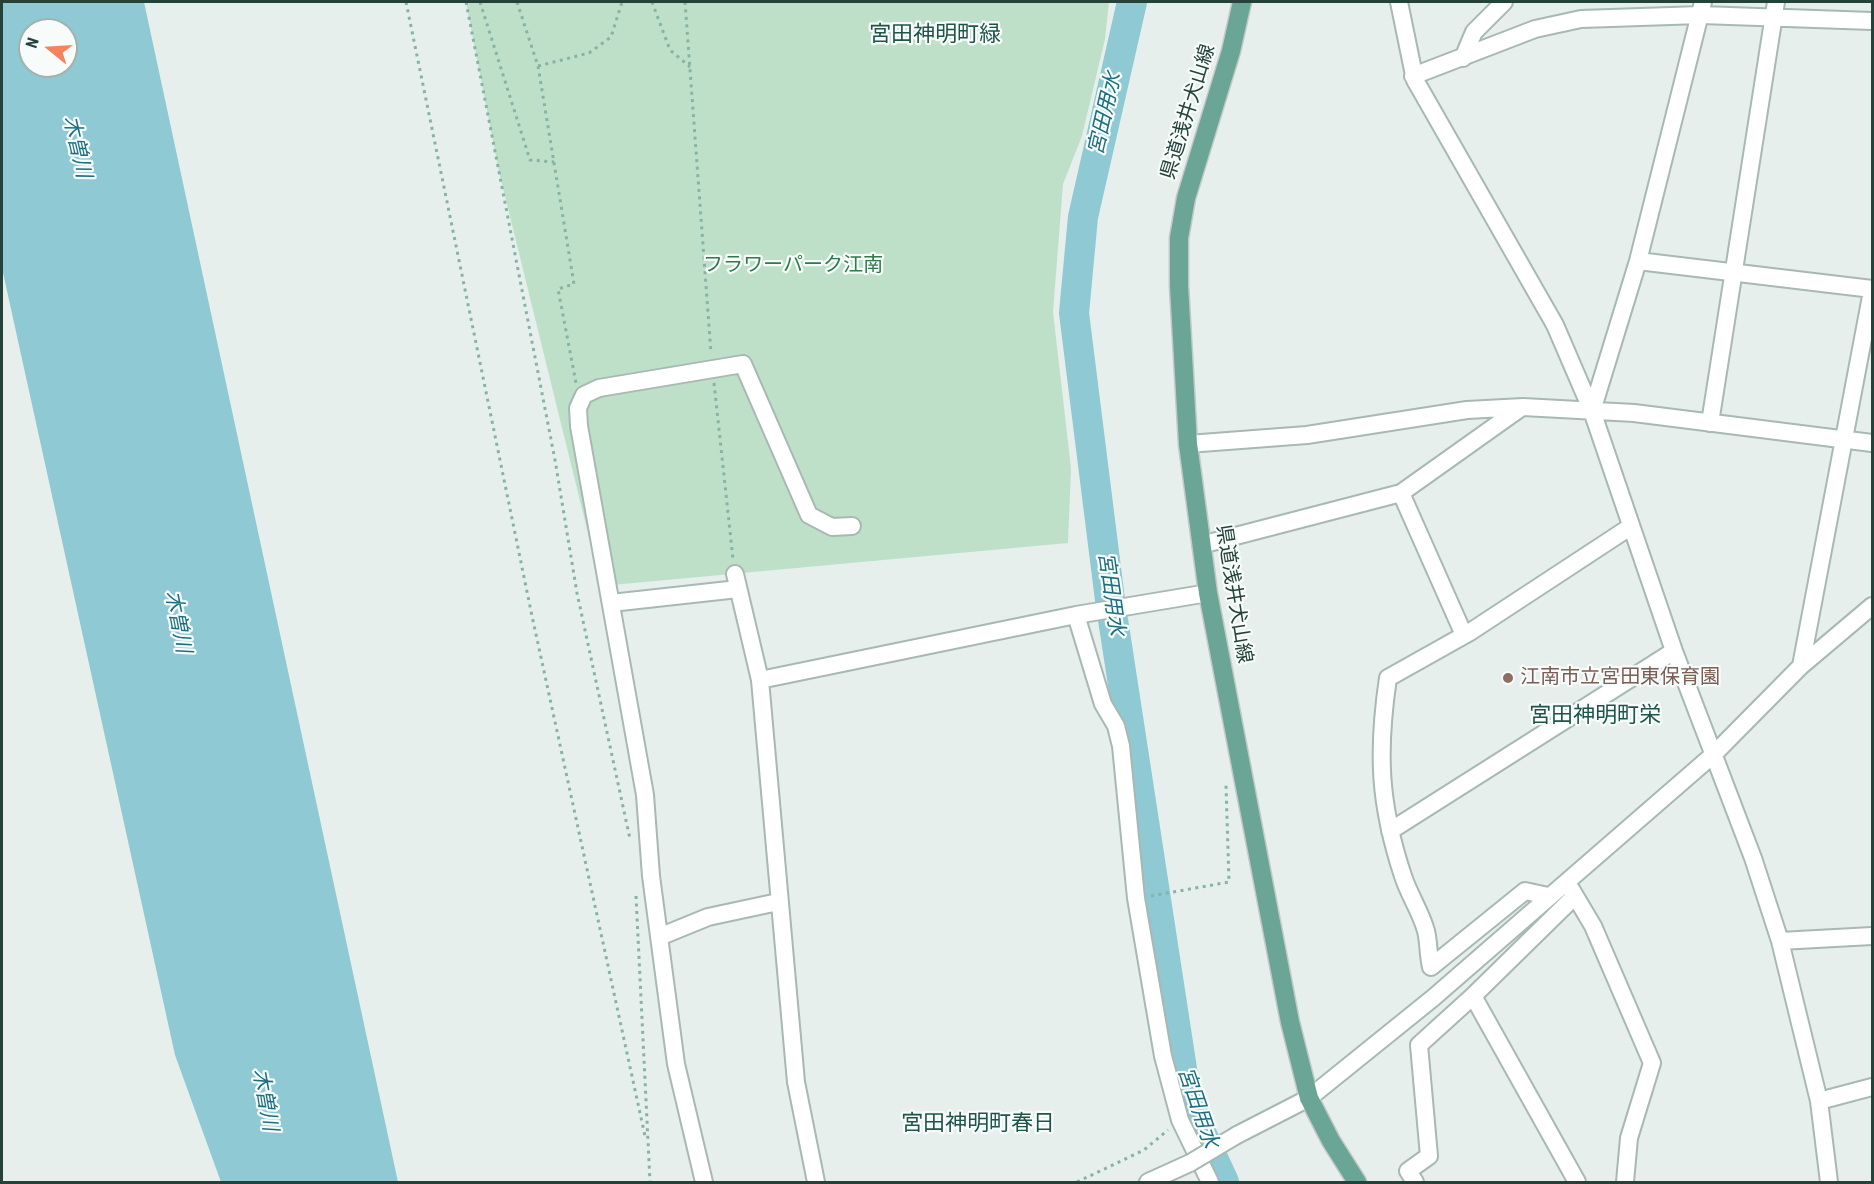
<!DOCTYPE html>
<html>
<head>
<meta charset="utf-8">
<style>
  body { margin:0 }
  #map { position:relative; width:1874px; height:1184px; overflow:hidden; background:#e6efeb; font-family:"Roboto Condensed",sans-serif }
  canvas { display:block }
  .frame { position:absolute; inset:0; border:3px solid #24423a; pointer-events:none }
  .north { position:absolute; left:18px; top:18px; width:60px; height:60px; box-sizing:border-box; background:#f7fbf9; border:2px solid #a3b1ad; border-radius:50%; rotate:288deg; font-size:16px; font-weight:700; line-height:24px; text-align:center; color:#24423a }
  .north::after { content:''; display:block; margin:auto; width:21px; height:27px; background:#f4845f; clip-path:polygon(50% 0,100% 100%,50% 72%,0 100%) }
</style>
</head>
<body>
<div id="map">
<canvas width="1874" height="1184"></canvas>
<div class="frame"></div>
<div class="north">N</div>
</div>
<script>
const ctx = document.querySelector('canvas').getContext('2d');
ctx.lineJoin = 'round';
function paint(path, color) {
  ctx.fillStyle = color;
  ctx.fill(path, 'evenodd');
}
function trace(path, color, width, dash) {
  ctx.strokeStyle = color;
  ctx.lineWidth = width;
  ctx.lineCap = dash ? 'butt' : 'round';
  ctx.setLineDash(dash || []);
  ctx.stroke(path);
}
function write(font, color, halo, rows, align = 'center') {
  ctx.font = font + ' "Roboto Condensed","Noto Sans JP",sans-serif';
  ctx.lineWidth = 4.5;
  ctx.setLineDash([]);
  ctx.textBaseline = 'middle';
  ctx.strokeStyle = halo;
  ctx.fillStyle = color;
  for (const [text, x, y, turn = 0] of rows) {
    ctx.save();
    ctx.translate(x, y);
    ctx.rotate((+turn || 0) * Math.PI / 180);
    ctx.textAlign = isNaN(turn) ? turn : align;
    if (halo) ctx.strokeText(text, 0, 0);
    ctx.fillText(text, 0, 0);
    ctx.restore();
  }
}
paint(new Path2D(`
  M466 2H1109L1105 39 1082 136 1063 184 1053 312 1071 468 1068 543 601 586 499 172Z`), '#bfe0c8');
paint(new Path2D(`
  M2 2H144L398 1182H221L175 1055 2 268ZM30 30H66V66H30Z`), '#8ec9d4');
trace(new Path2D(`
  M1132 2 1083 217 1074 313 1110 600 1184 1082 1199 1128 1224 1182`), '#8ec9d4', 30);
const minor = new Path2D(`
  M1399 2 1415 80 1555 325 1592 411 1674 651 1753 858 1780 941 1819 1101 1829 1182
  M1463 58 1474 32 1504 2
  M1413 76 1535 29 1581 19 1701 15 1872 21
  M1638 261 1872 289
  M1592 411 1638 261 1703 2
  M1710 423 1776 2
  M1188 444 1307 435 1467 410 1523 407 1634 413 1872 443
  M1401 493 1464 635
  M1201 545 1401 493 1522 407
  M735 574 760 680 796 1082 816 1182
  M611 603 738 589
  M1076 615 1103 704 1116 726 1121 746 1136 898 1163 1056 1180 1120 1210 1182
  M1801 666 1872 291
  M760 680 1076 615 1208 593
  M1390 831 1674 651
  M1571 889 1593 926 1652 1063 1629 1138 1625 1182
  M1548 896 1525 891 1431 967C1428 955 1429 943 1426 931 1421 912 1409 895 1403 876 1379 804 1377 752 1388 678L1470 632 1630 527
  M659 937 708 917 778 902
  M1780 941 1872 936
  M1473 996 1577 1182
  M1819 1101 1872 1087
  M1237 1135 1309 1098 1433 998 1714 754 1801 666 1872 606
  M704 1182 676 1064 651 876 645 795 579 426 578 408 584 395 599 388 743 364 809 515 832 527 852 526
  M1148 1182 1190 1163
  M1415 1182 1408 1171 1429 1156 1419 1045 1473 996 1575 896`);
const major = new Path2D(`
  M1242 2 1231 51 1186 198 1179 238V286L1188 444 1208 593 1290 1022 1309 1098 1331 1141 1357 1182`);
trace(minor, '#a8b8b2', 20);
trace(major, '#c2cac8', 21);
trace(new Path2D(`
  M406 2 532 616 645 1136
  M466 2 555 460 577 593 630 839
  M480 2 530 160 554 162
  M517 2 538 66 574 284 558 289 576 383
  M652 2 670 50 690 67
  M685 2 711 353
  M538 66 589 53 611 37 622 2
  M714 383 733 559
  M636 896 650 1182
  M1151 896 1229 882 1226 785
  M1077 1182 1144 1150 1168 1130`), '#86b3a5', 3, [3, 4.5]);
trace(minor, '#fff', 16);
trace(major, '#6aa596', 18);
const minorBridge = new Path2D(`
  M1190 1163 1237 1135`);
trace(minorBridge, '#a8b8b2', 20, []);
trace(minorBridge, '#fff', 16);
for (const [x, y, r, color] of [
  [1508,678,6,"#8d6e63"]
]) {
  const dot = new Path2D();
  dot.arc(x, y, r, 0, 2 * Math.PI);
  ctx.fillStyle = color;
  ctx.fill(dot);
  trace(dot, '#f7fbf9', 2);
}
write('20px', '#24423a', '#f7fbf9', [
  ["県道浅井犬山線",1189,112,-73],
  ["県道浅井犬山線",1233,594,81]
]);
write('20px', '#2d7a4b', '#f7fbf9', [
  ["フラワーパーク江南",793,266]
]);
write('20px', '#785e54', '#f7fbf9', [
  ["江南市立宮田東保育園",1520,678]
], 'left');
write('italic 21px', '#1c6f80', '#f7fbf9', [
  ["宮田用水",1106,114,-77],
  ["木曽川",76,147,77],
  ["宮田用水",1110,594,82],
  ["木曽川",177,622,79],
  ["木曽川",264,1100,80],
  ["宮田用水",1197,1108,71]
]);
write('22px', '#1f5548', '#f7fbf9', [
  ["宮田神明町緑",935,35],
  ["宮田神明町栄",1595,716],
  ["宮田神明町春日",978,1124]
]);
</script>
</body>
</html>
